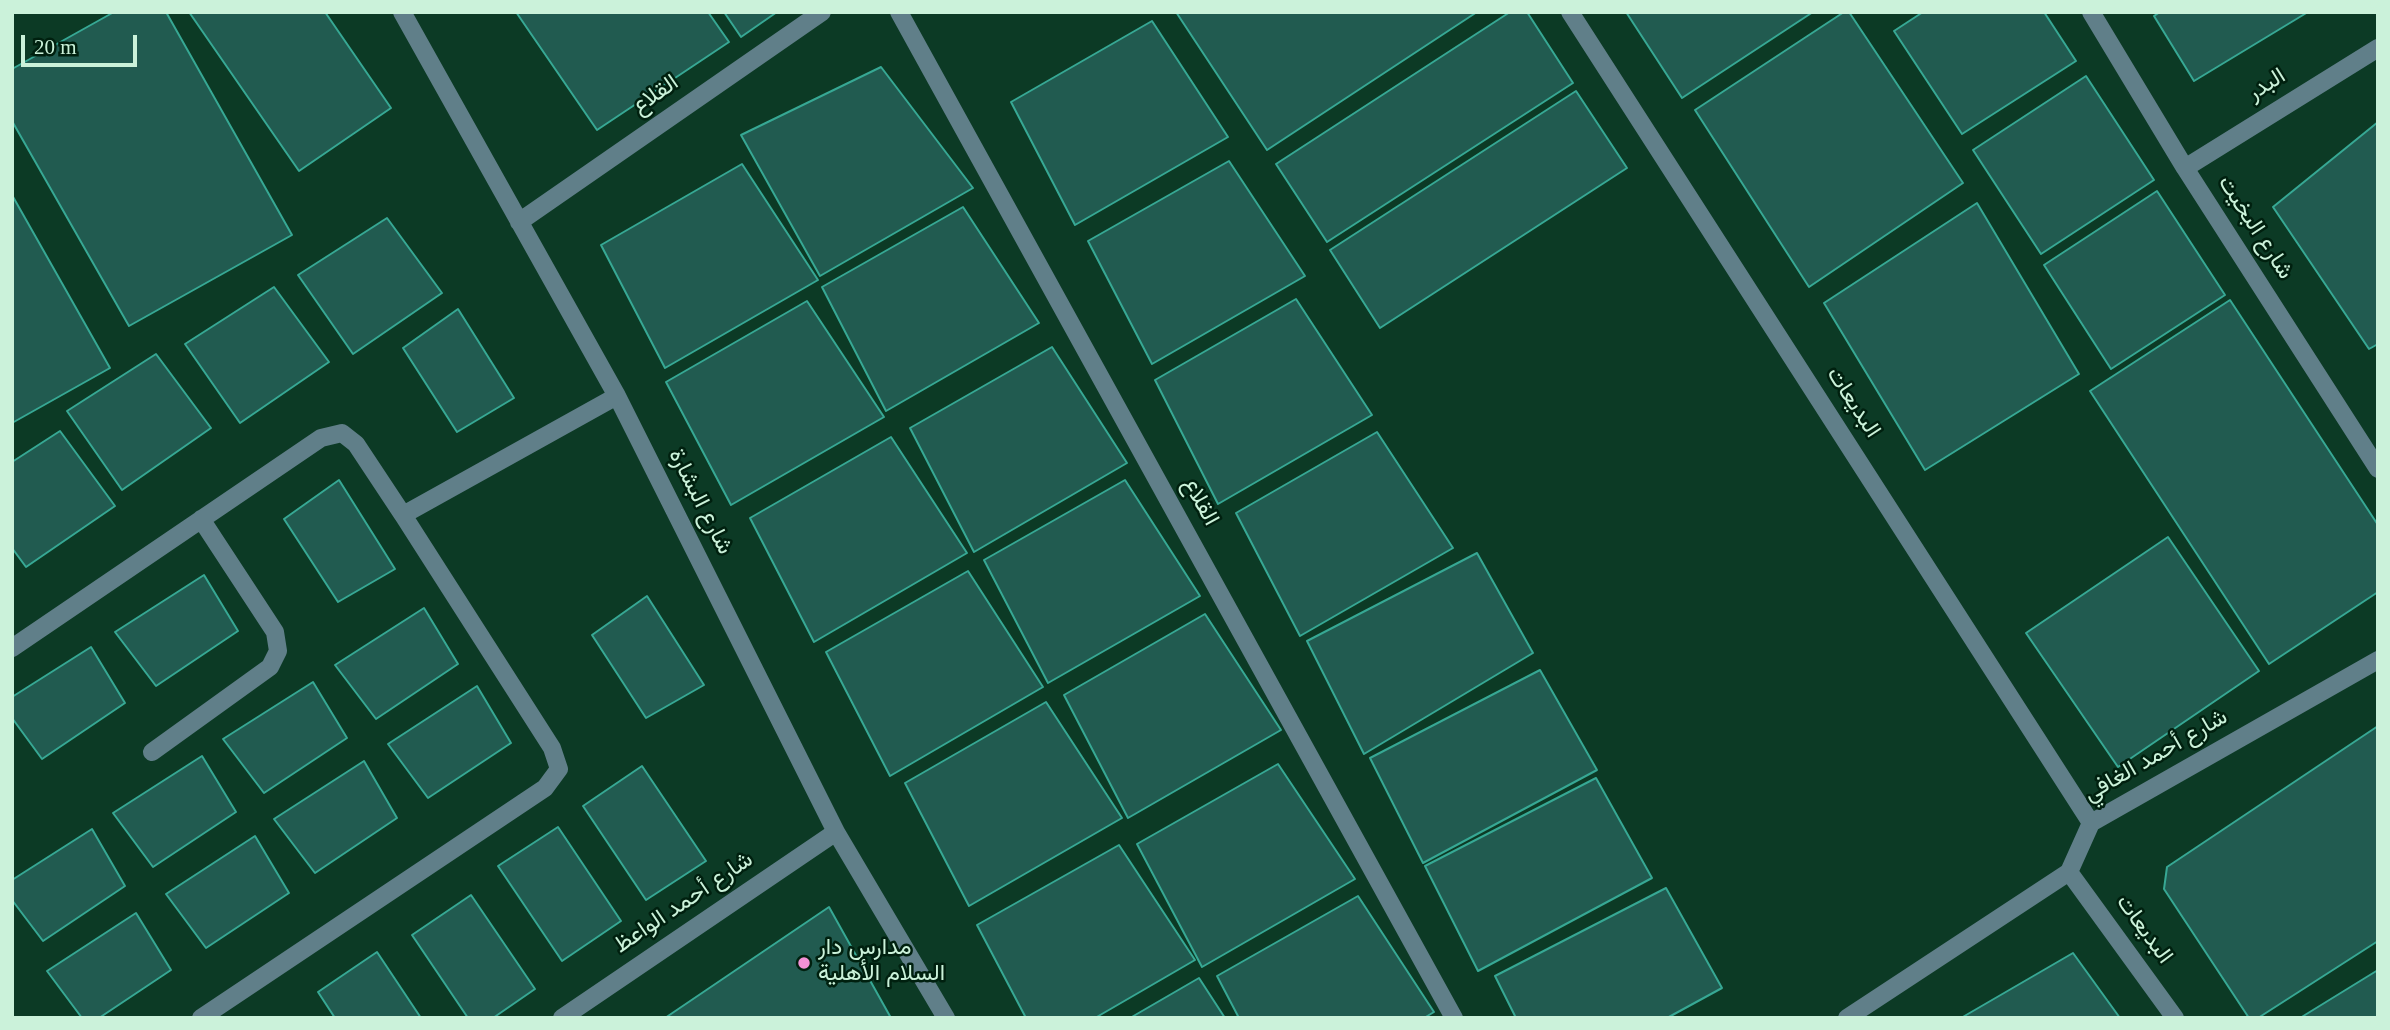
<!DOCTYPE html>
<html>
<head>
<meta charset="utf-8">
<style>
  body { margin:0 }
  #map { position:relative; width:2390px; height:1030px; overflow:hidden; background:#0c3a25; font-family:Georgia,serif }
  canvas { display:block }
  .frame { position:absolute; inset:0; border:14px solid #cbf2da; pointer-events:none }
  .scale { position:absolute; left:21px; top:35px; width:116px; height:32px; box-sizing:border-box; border:4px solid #cbf2da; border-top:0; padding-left:9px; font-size:21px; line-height:24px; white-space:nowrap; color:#cbf2da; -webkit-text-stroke:5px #00200f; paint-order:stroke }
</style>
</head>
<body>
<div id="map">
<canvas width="2390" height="1030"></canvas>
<div class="frame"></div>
<div class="scale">20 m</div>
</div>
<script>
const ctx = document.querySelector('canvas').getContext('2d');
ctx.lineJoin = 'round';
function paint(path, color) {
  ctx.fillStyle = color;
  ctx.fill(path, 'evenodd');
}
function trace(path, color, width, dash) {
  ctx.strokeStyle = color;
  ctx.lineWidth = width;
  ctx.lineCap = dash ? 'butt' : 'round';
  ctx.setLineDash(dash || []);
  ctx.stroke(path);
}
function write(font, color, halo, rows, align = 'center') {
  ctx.font = font + ' Georgia,Vazirmatn,serif';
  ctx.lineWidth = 5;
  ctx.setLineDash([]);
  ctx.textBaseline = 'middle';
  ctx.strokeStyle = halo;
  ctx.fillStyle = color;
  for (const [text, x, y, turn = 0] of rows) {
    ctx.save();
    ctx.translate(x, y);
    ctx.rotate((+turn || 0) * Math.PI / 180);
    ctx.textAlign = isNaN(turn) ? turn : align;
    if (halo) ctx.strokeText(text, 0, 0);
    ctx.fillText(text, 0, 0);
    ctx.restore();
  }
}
const building = new Path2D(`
  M114 12H166L292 235 129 326 12 121V69Z
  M189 12H325L391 108 299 171Z
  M516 12H708L729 42 597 130Z
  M724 12H777L741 37Z
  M1176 12H1477L1267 150Z
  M1510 12H1527L1573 83 1327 242 1276 164Z
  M1626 12H1813L1682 98Z
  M1844 12H1849L1963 183 1809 287 1695 110Z
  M1923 12H2044L2076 61 1962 134 1894 31Z
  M2160 12H2308L2194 81 2154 16Z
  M1152 21 1228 137 1075 225 1011 102Z
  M881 67 973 188 820 276 741 135Z
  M2086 76 2154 180 2041 254 1973 150Z
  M1576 91 1627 168 1380 328 1330 250Z
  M2378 122V344L2369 349 2273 207Z
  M1229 161 1305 276 1152 364 1088 241Z
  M742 164 818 280 665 368 601 245Z
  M2157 191 2225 295 2111 369 2044 265Z
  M12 195 110 368 12 423Z
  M1977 203 2079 374 1925 470 1824 303Z
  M963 207 1039 323 886 411 822 287Z
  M387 218 442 293 353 354 298 275Z
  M274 287 329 362 240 423 185 344Z
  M1296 299 1372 415 1218 504 1155 380Z
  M2230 300 2378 525V592L2269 664 2090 391Z
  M807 301 884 417 731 505 666 382Z
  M458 309 514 398 457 432 403 348Z
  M1052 347 1127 463 974 552 910 428Z
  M156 354 211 428 122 490 67 411Z
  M60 431 115 506 26 567 12 548V462Z
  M1377 432 1453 548 1300 636 1236 513Z
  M891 437 967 553 814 642 750 518Z
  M339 480 395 569 338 602 284 519Z
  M1125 480 1200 596 1048 683 984 560Z
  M2168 537 2259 671 2118 767 2026 633Z
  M1477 553 1533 653 1364 754 1307 641Z
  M968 571 1043 687 890 776 826 652Z
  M204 575 238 631 156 686 115 632Z
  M647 596 704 685 646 718 592 635Z
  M424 608 458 664 376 719 335 665Z
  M1205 614 1281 730 1128 818 1064 695Z
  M91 647 125 703 42 759 12 718V697Z
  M1540 670 1597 770 1423 863 1370 758Z
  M313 682 347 738 264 793 223 739Z
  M477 686 511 743 428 798 388 744Z
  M1046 702 1122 818 969 906 905 783Z
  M2378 726V941L2258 1018H2249L2164 889 2167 867Z
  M202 756 236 812 153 867 113 813Z
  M364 761 397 818 315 873 274 819Z
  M1278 764 1355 879 1202 967 1137 844Z
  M642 766 706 861 646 900 583 806Z
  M1596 778 1652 878 1478 971 1425 866Z
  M558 827 621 921 562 961 498 866Z
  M92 829 125 886 43 941 12 900V880Z
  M255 836 289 893 206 948 166 894Z
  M1119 845 1195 960 1095 1018H1026L977 925Z
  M1666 888 1722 988 1667 1018H1516L1495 976Z
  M471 895 535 989 493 1018H468L412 935Z
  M1358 896 1434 1012 1424 1018H1239L1217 976Z
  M829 907 891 1018H665Z
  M136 913 171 970 99 1018H82L47 971Z
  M377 952 421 1018H335L318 992Z
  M2073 953 2120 1018H1961Z
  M2378 970V1018H2300Z
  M1199 978 1225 1018H1130Z`);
paint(building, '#215b50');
trace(building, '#37a894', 2);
trace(new Path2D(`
  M402 12 617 396 836 832 946 1018
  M899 12 1454 1018
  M1570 12 2091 823
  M2091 12 2185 168 2378 469
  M2185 168 2378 48
  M519 222 822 12
  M12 648 321 438 342 433 356 444 403 515 617 396
  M152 752 270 667 278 651 275 632 201 519
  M2069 872 2175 1018
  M201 1018 545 788 559 769 552 748 403 515
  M562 1018 836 832
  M1847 1018 2069 872 2091 823 2378 660`), '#607f89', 18);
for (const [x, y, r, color] of [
  [804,963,7,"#f391d6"]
]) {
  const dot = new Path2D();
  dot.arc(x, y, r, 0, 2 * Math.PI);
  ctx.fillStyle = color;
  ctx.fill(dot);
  trace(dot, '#00200f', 2.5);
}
write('23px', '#cbf2da', '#00200f', [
  ["البدر",2268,87,-32],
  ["القلاع",657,97,-35],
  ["شارع البخيت",2253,229,57],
  ["البديعات",1851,404,57],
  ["شارع البشارة",698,503,63],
  ["القلاع",1198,503,61],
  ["شارع أحمد الغافي",2157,758,-30],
  ["شارع أحمد الواعظ",685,905,-34],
  ["البديعات",2142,931,54]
]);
write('23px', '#cbf2da', '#00200f', [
  ["مدارس دار",818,950],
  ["السلام الأهلية",818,976]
], 'left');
</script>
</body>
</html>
